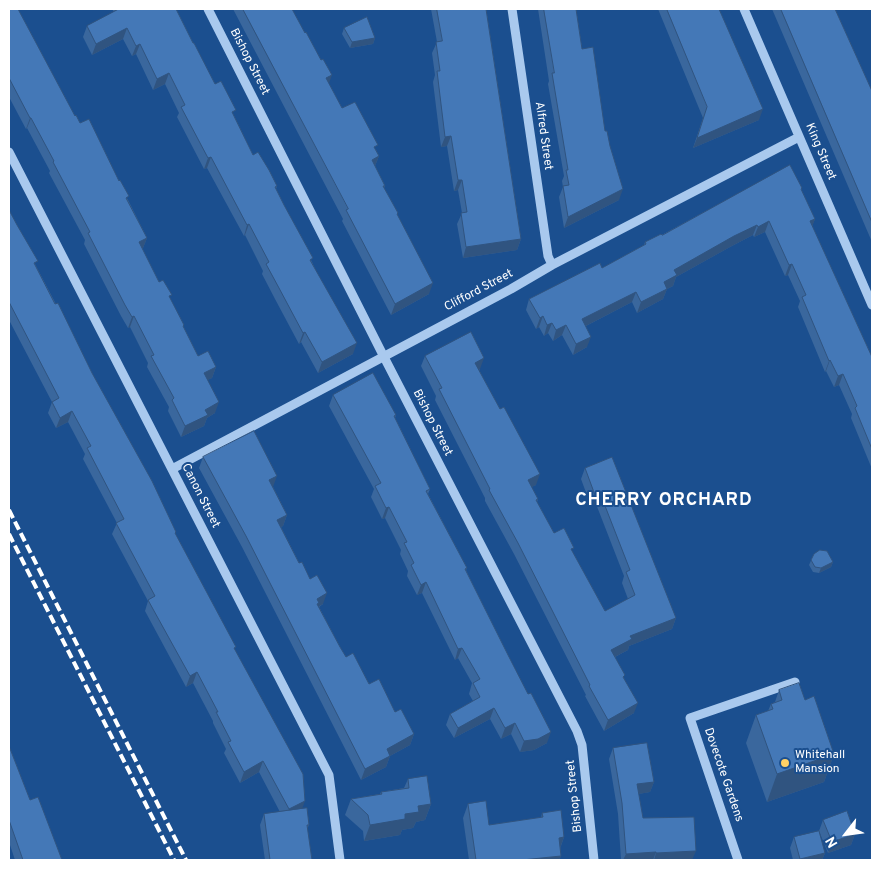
<!DOCTYPE html>
<html>
<head>
<meta charset="utf-8">
<style>
  body { margin:0 }
  #map { position:relative; width:881px; height:869px; overflow:hidden; background:#1b4f8f; font-family:Overpass,sans-serif }
  canvas { display:block }
  .frame { position:absolute; inset:0; border:10px solid #fff; pointer-events:none }
  .north { position:absolute; left:821px; top:809px; width:50px; height:50px; -webkit-text-stroke:4px #1b4f8f; paint-order:stroke; rotate:240deg; font-size:14px; font-weight:700; line-height:20px; text-align:center; color:#fff }
  .north::after { content:''; display:block; margin:auto; width:18px; height:22px; background:#fff; clip-path:polygon(50% 0,100% 100%,50% 72%,0 100%) }
</style>
</head>
<body>
<div id="map">
<canvas width="881" height="869"></canvas>
<div class="frame"></div>
<div class="north">N</div>
</div>
<script>
const ctx = document.querySelector('canvas').getContext('2d');
ctx.lineJoin = 'round';
function trace(path, color, width, dash) {
  ctx.strokeStyle = color;
  ctx.lineWidth = width;
  ctx.lineCap = dash ? 'butt' : 'round';
  ctx.setLineDash(dash || []);
  ctx.stroke(path);
}
function paint(path, color) {
  ctx.fillStyle = color;
  ctx.fill(path, 'evenodd');
}
function write(font, color, halo, rows, align = 'center') {
  ctx.font = font + ' Overpass,sans-serif';
  ctx.lineWidth = 4;
  ctx.setLineDash([]);
  ctx.textBaseline = 'middle';
  ctx.strokeStyle = halo;
  ctx.fillStyle = color;
  for (const [text, x, y, turn = 0] of rows) {
    ctx.save();
    ctx.translate(x, y);
    ctx.rotate((+turn || 0) * Math.PI / 180);
    ctx.textAlign = isNaN(turn) ? turn : align;
    if (halo) ctx.strokeText(text, 0, 0);
    ctx.fillText(text, 0, 0);
    ctx.restore();
  }
}
trace(new Path2D(`
  M208 9 384 357 577 731 582 745 594 860
  M512 9 548 256 552 265
  M744 9 872 305
  M9 152 329 775 340 860
  M172 469 511 289 552 265 799 137
  M738 860 690 718 795 682`), '#a9c9ee', 9);
trace(new Path2D(`
  M9 510 186 860
  M9 534 174 860`), '#fff', 4, [9, 4]);
paint(new Path2D(`
  M9 9 75 116 80 123 128 200 147 238 143 248 142 249 159 282 170 299 183 328 198 356 216 367 212 378 207 380 215 413 207 418 204 426 181 437 168 411 169 407 147 367 148 363 130 327 128 328 121 316 84 244 85 240 49 173 50 171 27 128 26 129 9 97Z
  M112 9H176L193 43 215 84 234 116 253 155 277 186 276 189 312 262 353 354 318 373 301 342 299 344 275 299 262 274 263 271 245 235 244 236 207 168 204 169 177 117 179 113 165 84 153 90 136 54 132 56 123 39 92 55 83 37 87 26 114 12Z
  M233 9H292L329 84 342 108 376 150 379 156 375 166 385 186 384 188 398 213 397 215 429 294 391 315 342 221 343 219Z
  M431 9H486L521 239 517 250 463 258 457 224 462 213 458 190 454 191 447 146 441 147 433 82 435 75 432 53 437 42Z
  M538 9H576L582 49 605 131 619 200 564 228 559 197 563 187 562 181 564 176 548 84 549 81Z
  M658 9H719L759 120 693 148 703 118Z
  M772 9H835L872 91V242Z
  M344 28 375 38 373 44 350 48 342 34Z
  M802 188 801 190 815 219 812 226 872 357V469L851 418 852 414 839 385 834 387 826 371 825 372 798 307 800 301 788 275 785 276 765 232 754 237 753 235 730 247 676 277 673 286 667 289 663 299 637 313 632 302 586 326 587 347 573 355 562 335 553 341 548 333 544 336 539 327 536 329 526 310 529 299 602 268 644 245 645 242 662 235Z
  M9 210 36 266 92 373 235 650 309 825 307 829 312 860H265L260 825 264 814 280 812 259 772 240 783 224 753 226 749 213 723V721L193 683 186 687 145 611 148 601 112 534 117 523 83 459 85 454 68 422 56 428 48 413 52 402 9 320Z
  M425 356 480 369 479 370 536 485 531 487 538 499 537 502 554 533 572 551 605 611 628 599 622 583 624 576 596 504 591 506 581 479 585 468 676 618 672 629 629 646 628 650 615 657 624 678 634 713 604 731 585 696 586 695 514 554 485 501V498L435 400 436 396 421 366Z
  M333 395 396 415 395 418 430 489 428 494 467 568 466 570 547 743 534 750 520 752 511 734 501 739 490 719 454 738 446 725 450 714 473 701 469 694 472 683 458 658 455 660 422 593 417 595 407 576 408 571 400 554 401 550 385 518 382 519 371 497 374 489 329 406Z
  M203 457 273 487 287 515 283 526 281 527 299 563 323 604 319 607 340 647 346 657 414 734 410 745 390 756 386 767 361 780 242 547 199 468Z
  M814 554 833 562 831 567 819 573 813 572 809 565Z
  M779 690 805 700 834 754 824 782 767 802 746 743 756 715 768 711 771 704 775 702Z
  M9 746 30 800 62 860H15L9 842Z
  M613 748 654 782 650 792 638 794 643 818 692 860H621L618 814 609 759Z
  M408 779 431 804 425 820 416 822 413 828 402 830 400 835 364 841 363 831 345 815 351 799 380 794 381 792 404 788Z
  M468 804 489 825 541 818 542 813 564 837 560 849 561 856 559 860H469L463 818Z
  M823 820 855 834 851 845 828 853 819 831Z
  M794 837 825 853 822 860H793L790 848Z`), '#3a679d');
paint(new Path2D(`
  M127 28 123 39 92 55 96 44Z
  M375 38 373 44 350 48 352 42Z
  M140 44 136 54 132 56 136 46Z
  M169 73 165 84 153 90 157 79Z
  M332 75 328 86 326 78Z
  M763 109 759 120 693 148 697 138Z
  M30 118H31L27 128 26 129Z
  M451 136 447 146 441 147 445 137Z
  M379 156 375 166 372 160Z
  M211 157 207 168 204 169 208 158Z
  M458 180H462L458 190 454 191Z
  M623 189 619 200 564 228 568 217Z
  M815 219 811 230 810 221Z
  M769 221 765 232 754 237 758 227Z
  M249 224 245 235 244 236 247 225Z
  M757 225 753 235 730 247 676 277 673 286 667 289 663 299 637 313 641 302 664 282 674 270 734 236Z
  M147 238 143 248 135 253 139 242Z
  M521 239 517 250 463 258 466 247Z
  M792 264 788 275 785 276 789 265Z
  M433 283 429 294 391 315 395 304Z
  M636 292 632 302 578 330 582 319Z
  M134 316 130 327 128 328 132 317Z
  M543 316 539 327 536 329 540 318Z
  M552 323 548 333 544 336 547 325Z
  M566 325 562 335 553 341 556 330Z
  M305 332 301 342 299 344 303 333Z
  M591 337 587 347 573 355 576 344Z
  M357 343 353 354 318 373 322 362Z
  M484 358 480 369 471 374 475 363Z
  M830 360 826 371 825 372 829 361Z
  M216 367 212 378 200 384 204 373Z
  M843 374 839 385 834 387 838 376Z
  M219 402 215 413 207 418 204 426 181 437 185 426 205 410Z
  M72 411 68 422 56 428 60 418Z
  M540 474 536 485 524 491 528 480Z
  M277 476 273 487 265 491 269 480Z
  M600 493 596 504 591 506 595 495Z
  M389 507 385 518 382 519 386 508Z
  M287 515 283 526 273 531 277 520Z
  M833 562 831 567 819 573 821 568Z
  M426 582 422 593 417 595 421 585Z
  M327 593 323 604 318 607 317 599Z
  M676 618 672 629 629 646 628 650 607 661 611 650 630 636Z
  M462 648 458 658 455 660 458 649Z
  M197 672 193 683 186 687 190 676Z
  M638 703 634 713 604 731 608 720Z
  M494 708 490 719 454 738 458 728Z
  M515 723 511 734 501 739 505 728Z
  M551 732 547 743 534 750 520 752 524 741Z
  M414 734 410 745 390 756 386 767 361 780 365 769 387 749Z
  M834 754 824 782 767 802 777 774Z
  M263 761 259 772 240 783 244 772Z
  M654 782 650 792 633 795 637 784Z
  M305 801 301 812 285 820 289 809Z
  M431 804 425 820 416 822 413 828 402 830 400 835 364 841 370 825 405 814 418 806Z
  M855 834 851 845 828 853 832 842Z
  M564 837 559 851V838Z
  M696 851 692 860H654L656 853Z
  M656 852 653 860H623L626 854Z
  M825 853 822 860H799L800 859Z
  M561 856 559 860H522Z`), '#305480');
const building = new Path2D(`
  M9 9H18L75 116 76 115 80 123 89 119 119 181 120 180 129 196 126 198 147 238 139 242 159 282 163 280 172 295 169 296 184 325 183 326 198 356 208 351 216 367 204 373 219 402 205 410 208 415 185 426 172 400 174 398 151 356 154 355 134 316 132 317 125 305 88 233 90 232 53 162 54 161 31 118H30L9 78Z
  M119 9H176L193 43H194L215 84 221 81 236 110 232 112 253 155 258 152 269 170 277 186 275 187 284 205 313 258 310 260 357 343 322 362 305 332 303 333 279 288 266 264 269 262 249 224 247 225 211 157 208 158 181 107 185 105 169 73 157 79 140 44 136 46 127 28 96 44 87 26Z
  M243 9H292L305 33 306 32 321 60 323 59 332 75 326 78 342 108 355 102 378 145 374 147 379 156 372 160 385 186H383L398 213 397 214 433 283 395 304 346 210 348 209Z
  M437 9H486L521 239 466 247 461 213 467 212 462 180H458L451 136 445 137 437 71H440L436 42 442 41Z
  M544 9H576L582 49 593 47 605 131H607L610 146 623 189 568 217 563 186 569 185 566 170H568L552 73H554Z
  M667 9H719L763 109 697 138 707 107Z
  M781 9H835L872 91V222Z
  M367 17 375 38 352 42 344 28Z
  M790 165 802 188 801 189 815 219 810 221 872 357V449L855 408 857 406 843 374 838 376 830 360 829 361 802 297 806 295 792 264 789 265 769 221 758 227 757 225 734 236 674 270 677 275 664 282 667 289 641 302 636 292 582 319 591 337 576 344 566 325 556 330 552 323 547 325 543 316 540 318 529 299 600 263 602 268 646 244 645 242 661 234 662 235Z
  M9 210 17 225 38 261 34 263 55 304 58 303 92 373 152 481 176 532 175 533 236 647 234 648 303 774 305 801 289 809 263 761 244 772 228 742 231 741 216 712H218L197 672 190 676 148 600 155 596 116 523 124 519 87 448 91 446 72 411 60 418 52 402 59 398 9 302Z
  M471 332 484 358 475 363 500 409 504 407 540 474 528 480 538 499 536 500 554 533 564 528 574 548 571 549 605 611 635 595 626 572 630 570 600 493 595 495 585 468 612 457 676 618 630 636 632 639 611 650 625 675 623 677 638 703 608 720 589 686 590 685 518 543 489 490 490 489 439 389 442 388 425 356Z
  M373 373 396 415 394 416 430 489 426 491 467 568 465 569 508 655 528 694 531 693 551 732 538 739 524 741 515 723 505 728 494 708 458 728 450 714 480 697 473 683 480 679 462 648 458 649 426 582 421 585 411 565 414 563 404 543 407 542 389 507 386 508 375 486 381 483 333 395Z
  M254 431 277 476 269 480 287 515 277 520 299 563 302 562 310 579 317 575 327 593 317 599 319 603 317 604 340 647 346 657 353 653 369 684 379 679 395 712 401 709 414 734 387 749 390 756 365 769 246 536 203 457Z
  M820 550 827 551 833 562 821 568 815 567 811 560 814 554Z
  M799 683 805 700 814 696 834 754 777 774 756 715 773 709 771 704 782 700 779 690Z
  M647 743 654 782 637 784 643 818 694 817 696 851 656 853V852L626 854 622 803 613 748Z
  M9 746 30 800 38 797 62 860H23L9 820Z
  M427 776 431 804 418 806 419 812 405 814V819L370 825 368 815 351 799 382 794 381 792 409 788 408 779Z
  M486 801 489 825 543 817 542 813 561 810 564 837 559 838 561 856 522 860H476L468 804Z
  M307 808 309 825H307L312 860H270L264 814Z
  M847 811 855 834 832 842 823 820Z
  M819 831 825 853 800 859 794 837Z`);
paint(building, '#4478b7');
trace(building, '#305480', 1);
for (const [x, y, r, color] of [
  [785,763,5,"#ffd166"]
]) {
  const dot = new Path2D();
  dot.arc(x, y, r, 0, 2 * Math.PI);
  ctx.fillStyle = color;
  ctx.fill(dot);
  trace(dot, '#1b4f8f', 2);
}
write('12px', '#fff', '#1b4f8f', [
  ["Bishop Street",249,62,63],
  ["Alfred Street",543,136,82],
  ["King Street",820,152,67],
  ["Clifford Street",479,291,-28],
  ["Bishop Street",432,423,63],
  ["Canon Street",200,496,63],
  ["Dovecote Gardens",723,775,71],
  ["Bishop Street",575,796,-96]
]);
write('12px', '#fff', '#1b4f8f', [
  ["Whitehall",795,756],
  ["Mansion",795,770]
], 'left');
ctx.letterSpacing = '1px';
write('bold 18px', '#fff', '#1b4f8f', [
  ["CHERRY ORCHARD",664,501]
]);
ctx.letterSpacing = '0px';
</script>
</body>
</html>
